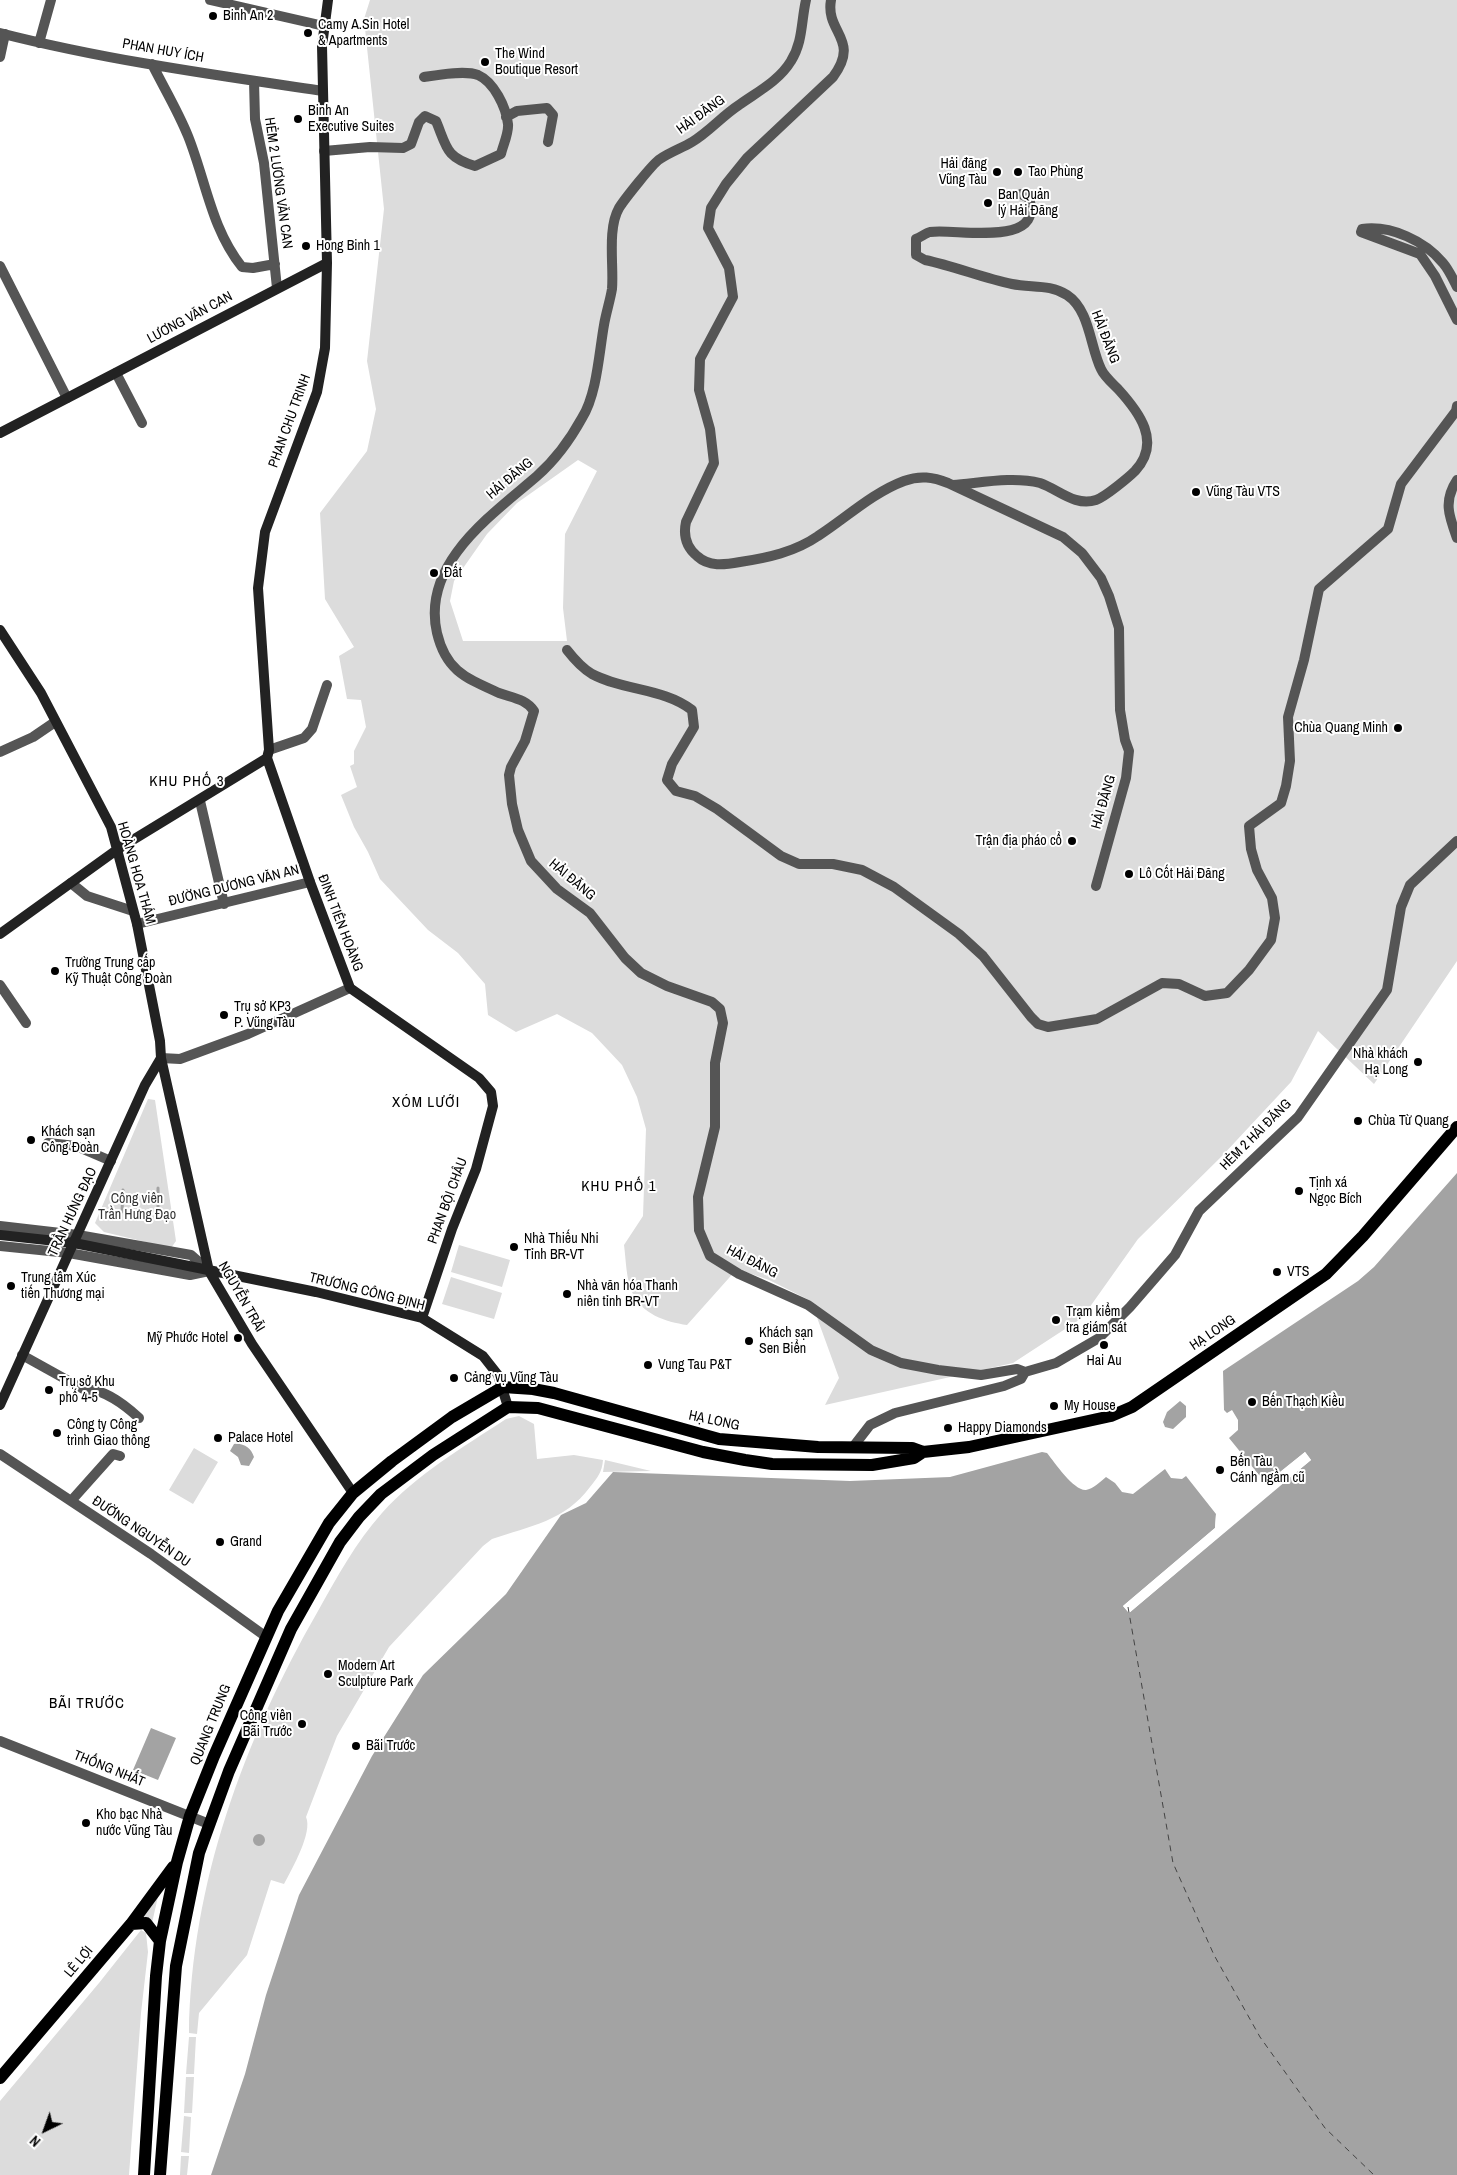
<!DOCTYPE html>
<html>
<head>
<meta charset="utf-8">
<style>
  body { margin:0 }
  #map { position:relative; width:1457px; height:2175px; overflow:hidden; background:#fff; font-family:"Archivo Narrow",sans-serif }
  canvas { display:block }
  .north { position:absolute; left:20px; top:2105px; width:50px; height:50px; -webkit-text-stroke:4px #fff; paint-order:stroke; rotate:222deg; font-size:14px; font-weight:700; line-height:20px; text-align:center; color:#000 }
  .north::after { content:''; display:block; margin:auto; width:18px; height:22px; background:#000; clip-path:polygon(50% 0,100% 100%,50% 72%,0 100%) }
</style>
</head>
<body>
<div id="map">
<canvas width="1457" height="2175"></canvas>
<div class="north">N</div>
</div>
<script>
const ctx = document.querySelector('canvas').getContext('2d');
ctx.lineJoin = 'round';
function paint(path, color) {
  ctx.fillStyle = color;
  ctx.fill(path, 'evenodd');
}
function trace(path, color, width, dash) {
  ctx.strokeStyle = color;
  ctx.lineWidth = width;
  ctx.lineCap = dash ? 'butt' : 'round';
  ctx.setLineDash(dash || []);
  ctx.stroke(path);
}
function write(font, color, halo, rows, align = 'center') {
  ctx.font = font + ' "Archivo Narrow",sans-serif';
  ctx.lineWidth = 4;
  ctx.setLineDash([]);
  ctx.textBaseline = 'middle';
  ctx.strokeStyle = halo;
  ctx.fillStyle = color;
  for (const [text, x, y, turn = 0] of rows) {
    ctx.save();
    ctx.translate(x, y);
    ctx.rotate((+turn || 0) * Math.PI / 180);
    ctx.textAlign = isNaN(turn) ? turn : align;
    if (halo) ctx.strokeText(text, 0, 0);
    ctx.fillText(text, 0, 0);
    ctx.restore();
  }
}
paint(new Path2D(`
  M370 0H1457V961L1374 1084 1318 1031 1291 1082 1222 1156 1138 1239 1082 1318 1013 1363 825 1405 839 1378 811 1301 769 1280 737 1269 687 1325C666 1322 641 1314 632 1292 626 1279 626 1260 624 1245L643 1216 646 1129 637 1097 622 1065 592 1033 557 1014 516 1032 488 1015 485 984 458 953 428 930 380 879 368 852 354 827 341 795 357 787 350 766 354 764V751L366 727 361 700 347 699 339 656 354 647 325 599 320 513 367 451 376 409 367 361 384 209 364 19ZM578 460 597 471 565 534 563 608 567 641H463L450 601 454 581 487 534 517 503Z
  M148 1099 155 1100 176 1241 171 1248 104 1232 95 1223Z
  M459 1245 510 1260 502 1287 451 1272Z
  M451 1277 502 1293 494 1319 442 1304Z
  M519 1416 534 1424 537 1459 574 1455 603 1460C602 1472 598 1477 590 1487 565 1521 530 1526 492 1539L483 1546 389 1647 337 1736 306 1817C313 1832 292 1869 284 1884L271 1880 247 1955 199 2013 197 2034 189 2033C191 1883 244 1740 318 1611 337 1577 356 1542 382 1513 417 1474 462 1448 506 1419Z
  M194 1448 218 1462 193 1504 169 1490Z
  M605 1460 651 1471 603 1472Z
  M159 1892 152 1923 141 1915Z
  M141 1930 146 1933 148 1952 141 2013 129 2175H0V2101L99 1983Z
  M189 2037H196L194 2074H186Z
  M186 2077H194L192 2113H184Z
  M184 2116 191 2117 189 2153 181 2152Z
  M181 2156H189L187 2175H180Z`), '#dcdcdc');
paint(new Path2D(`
  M1457 1173V2175H211L245 2074 266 1995 299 1895 372 1756 423 1675 506 1594 561 1515 586 1503 613 1472 850 1481 950 1477 1042 1452 1047 1453C1055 1463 1074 1491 1086 1490 1093 1489 1100 1482 1106 1477L1115 1483 1122 1492 1133 1494 1165 1469 1171 1478 1182 1479 1186 1476 1216 1514 1215 1528 1123 1606 1129 1613 1311 1460 1305 1452 1270 1480 1259 1475 1229 1438 1238 1430V1420L1232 1410 1227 1413 1224 1410 1223 1371 1358 1281 1374 1267Z
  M1180 1401 1186 1406V1417L1173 1429 1165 1427 1163 1422 1167 1412Z
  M234 1444C244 1443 251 1448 254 1457L249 1466 241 1465 238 1457 230 1451Z
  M151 1728 176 1738 158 1780 133 1770Z
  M253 1840a6 6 0 1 1 12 0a6 6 0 1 1-12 0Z`), '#a3a3a3');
paint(new Path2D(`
  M1305 1452 1311 1460 1268 1495 1266 1493 1308 1460 1305 1456 1271 1483 1268 1482Z
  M1216 1514 1219 1516 1217 1529 1126 1607 1129 1609 1227 1526 1229 1528 1129 1613 1123 1606 1215 1528Z`), '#fff');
trace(new Path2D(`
  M122 1212 123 1190
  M158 1212V1188`), '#a3a3a3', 3);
trace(new Path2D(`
  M1128 1607 1173 1863 1214 1955 1260 2037 1325 2128 1374 2175`), '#444', 1, [6, 5]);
trace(new Path2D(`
  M210 0 324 26
  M806 0C801 22 803 42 791 61 779 81 757 92 739 105 722 116 709 132 692 142 682 148 670 152 660 159 653 163 624 200 619 208 607 229 614 266 612 289 610 301 606 313 604 325 599 353 597 394 582 418 571 438 554 461 537 476 492 515 421 563 437 633 446 671 466 678 499 693 513 698 526 699 534 711L525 741 511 767 509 775 512 804 518 830 531 861 557 889 590 913 625 958 641 973 667 986 712 1002 720 1009 723 1023 715 1063V1127L698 1197 699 1230 710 1256 739 1274 808 1305 871 1350 901 1363 938 1370 981 1375 1017 1369 1025 1372 1021 1379 1004 1386 895 1413 870 1425 853 1447
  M831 0C825 33 861 39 833 77L747 158 726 184 711 208 708 228 729 268 733 297 700 359 699 390 710 429 714 463 686 522C683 536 686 547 697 556 709 567 724 565 740 562 767 558 795 552 818 536 846 518 872 493 904 481 920 475 933 477 948 483L1063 537 1082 553 1101 578 1109 596 1119 628 1120 710 1125 740 1129 751 1126 778 1096 886
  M0 33C106 60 215 75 323 91
  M39 43 51 0
  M0 57 5 34
  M152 64C164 88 178 111 188 136 206 181 211 228 242 267L253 268 275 264
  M254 81 255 119 264 163 277 288
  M506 117 517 111 547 108 553 115 548 142
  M324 151 370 147 403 148 411 144 419 122 425 116 436 121C447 147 445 157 475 166L501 154C503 145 509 133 508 124 506 107 494 82 478 75 465 70 437 75 424 77
  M0 266 67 398
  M1457 287C1453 279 1449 270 1443 263 1425 241 1391 225 1362 229L1361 232 1420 254 1435 276 1457 320
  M116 373 142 423
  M1457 480C1443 501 1449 516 1457 538
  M953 485C980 483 1013 476 1040 483 1058 489 1075 507 1096 500 1105 497 1129 477 1135 471 1162 442 1139 412 1118 389 1112 383 1104 376 1101 369 1090 347 1090 310 1067 295 1050 284 1031 288 1012 284 983 278 954 266 925 260L916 255V239C921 237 926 233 930 232 956 228 1045 249 1029 198L1021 194
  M567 650C574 659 582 668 592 674 624 691 664 688 692 710L694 727 672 764 667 780 676 791 695 796 717 809 781 856 799 864H833L862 870 894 887 959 934 983 956 1031 1017 1038 1024 1048 1027 1097 1019 1162 983 1179 984 1205 996 1227 993 1249 970 1271 940 1275 918 1272 898 1257 870 1251 849 1249 826 1281 803 1286 786 1290 761 1288 717 1304 660 1319 589 1388 529 1401 484 1456 411 1457 406
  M269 750 304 738 312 729 327 685
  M0 752 33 737 55 722
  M200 801 224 904
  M71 883 87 896 133 911
  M137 924 310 882
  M0 985 26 1023
  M161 1058 180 1059 248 1034 350 988
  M48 1143 76 1146 111 1161
  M0 1226 78 1235 191 1255 209 1271
  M0 1246 69 1253 190 1275 209 1271
  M22 1355 85 1390C103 1388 126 1406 139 1418
  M1025 1372 1056 1363 1099 1338 1130 1307 1175 1255 1199 1211 1298 1117 1387 990 1401 907 1410 885 1457 841
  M0 1454 151 1554 265 1636
  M71 1501 113 1454 120 1456
  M0 1741 209 1824`), '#555', 10);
trace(new Path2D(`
  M0 433 327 263
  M0 630 41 693 111 827 137 924 160 1041 161 1058 209 1271 252 1344 353 1493
  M267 758 269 750 258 588 265 532 317 392 325 348 327 263 322 46 328 0
  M267 758 310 882 350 988 479 1078 491 1092 493 1106 476 1169 452 1229 422 1318
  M0 934 118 849 267 758
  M0 1235 74 1243 174 1263 316 1292 422 1318 483 1356 498 1375 508 1407
  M0 1405 145 1085 161 1058`), '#222', 10);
trace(new Path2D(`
  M131 1924 146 1923 160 1941
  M0 2078 131 1924 173 1867
  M144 2175 156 1976 160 1941 177 1862 190 1816 214 1756 278 1611 329 1523 353 1493 392 1461 452 1417 503 1387 533 1389 554 1393 719 1439 818 1447 912 1448 923 1452
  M160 2175 176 1966 199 1853 229 1771 291 1629 340 1542 359 1517 381 1494 433 1455 508 1407 538 1408 703 1452 745 1460 772 1464 872 1465 914 1458 923 1452 969 1447 1111 1416 1132 1407 1326 1274 1363 1236 1457 1127`), '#000', 12);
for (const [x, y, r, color] of [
  [213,16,5,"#000"],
  [308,33,5,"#000"],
  [485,62,5,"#000"],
  [298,119,5,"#000"],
  [997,172,5,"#000"],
  [1018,172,5,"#000"],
  [988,203,5,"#000"],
  [306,246,5,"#000"],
  [1196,492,5,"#000"],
  [434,573,5,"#000"],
  [1398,728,5,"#000"],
  [1072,841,5,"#000"],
  [1129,874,5,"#000"],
  [55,971,5,"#000"],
  [224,1015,5,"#000"],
  [1418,1062,5,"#000"],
  [1358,1121,5,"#000"],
  [31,1140,5,"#000"],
  [1299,1191,5,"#000"],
  [514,1247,5,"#000"],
  [1277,1272,5,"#000"],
  [11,1286,5,"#000"],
  [567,1294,5,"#000"],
  [1056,1320,5,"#000"],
  [238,1338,5,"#000"],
  [749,1341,5,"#000"],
  [1104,1345,5,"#000"],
  [648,1365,5,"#000"],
  [454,1378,5,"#000"],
  [49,1390,5,"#000"],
  [1252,1402,5,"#000"],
  [1054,1406,5,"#000"],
  [948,1428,5,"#000"],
  [57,1433,5,"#000"],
  [218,1438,5,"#000"],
  [1220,1470,5,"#000"],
  [220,1542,5,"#000"],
  [328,1674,5,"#000"],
  [302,1724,5,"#000"],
  [356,1746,5,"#000"],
  [86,1823,5,"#000"]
]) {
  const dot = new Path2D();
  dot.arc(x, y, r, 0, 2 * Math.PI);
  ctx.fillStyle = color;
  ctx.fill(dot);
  trace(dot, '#fff', 2);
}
write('14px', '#000', '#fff', [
  ["Binh An 2",223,16],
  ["Camy A.Sin Hotel",318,25],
  ["& Apartments",318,41],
  ["The Wind",495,54],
  ["Boutique Resort",495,70],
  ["Binh An",308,111],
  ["Executive Suites",308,127],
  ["Hải đăng",987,164,"right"],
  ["Vũng Tàu",987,180,"right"],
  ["Tao Phùng",1028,172],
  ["Ban Quản",998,195],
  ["lý Hải Đăng",998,211],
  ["Hong Binh 1",316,246],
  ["Vũng Tàu VTS",1206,492],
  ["Đất",444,573],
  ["Chùa Quang Minh",1388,728,"right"],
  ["Trận địa pháo cổ",1062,841,"right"],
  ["Lô Cốt Hải Đăng",1139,874],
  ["Trường Trung cấp",65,963],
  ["Kỹ Thuật Công Đoàn",65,979],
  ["Trụ sở KP3",234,1007],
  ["P. Vũng Tàu",234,1023],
  ["Nhà khách",1408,1054,"right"],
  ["Hạ Long",1408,1070,"right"],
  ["Chùa Từ Quang",1368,1121],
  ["Khách sạn",41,1132],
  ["Công Đoàn",41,1148],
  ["Tịnh xá",1309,1183],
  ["Ngọc Bích",1309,1199],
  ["Nhà Thiếu Nhi",524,1239],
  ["Tỉnh BR-VT",524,1255],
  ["VTS",1287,1272],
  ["Trung tâm Xúc",21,1278],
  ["tiến Thương mại",21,1294],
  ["Nhà văn hóa Thanh",577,1286],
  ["niên tỉnh BR-VT",577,1302],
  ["Trạm kiểm",1066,1312],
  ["tra giám sát",1066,1328],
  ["Khách sạn",759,1333],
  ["Sen Biển",759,1349],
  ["Mỹ Phước Hotel",228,1338,"right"],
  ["Hai Au",1104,1361,"center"],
  ["Vung Tau P&T",658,1365],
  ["Cảng vụ Vũng Tàu",464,1378],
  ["Trụ sở Khu",59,1382],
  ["phố 4-5",59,1398],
  ["Bến Thạch Kiều",1262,1402],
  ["My House",1064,1406],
  ["Công ty Công",67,1425],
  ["trình Giao thông",67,1441],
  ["Happy Diamonds",958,1428],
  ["Palace Hotel",228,1438],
  ["Bến Tàu",1230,1462],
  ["Cánh ngầm cũ",1230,1478],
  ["Grand",230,1542],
  ["Modern Art",338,1666],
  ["Sculpture Park",338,1682],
  ["Công viên",292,1716,"right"],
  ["Bãi Trước",292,1732,"right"],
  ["Bãi Trước",366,1746],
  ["Kho bạc Nhà",96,1815],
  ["nước Vũng Tàu",96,1831]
], 'left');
write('14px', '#000', '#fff', [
  ["PHAN HUY ÍCH",163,51,10],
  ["HẢI ĐĂNG",701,115,-36],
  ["HẺM 2 LƯƠNG VĂN CAN",278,183,82],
  ["LƯƠNG VĂN CAN",190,318,-28],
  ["HẢI ĐĂNG",1105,337,69],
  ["PHAN CHU TRINH",290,421,-70],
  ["HẢI ĐĂNG",510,479,-40],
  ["HẢI ĐĂNG",1104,802,-74],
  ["HOÀNG HOA THÁM",136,873,74],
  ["HẢI ĐĂNG",572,880,40],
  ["ĐƯỜNG DƯƠNG VĂN AN",234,886,-14],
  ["ĐINH TIÊN HOÀNG",340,923,69],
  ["HẺM 2 HẢI ĐĂNG",1256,1135,-45],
  ["PHAN BỘI CHÂU",448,1201,-70],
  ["TRẦN HƯNG ĐẠO",73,1212,-65],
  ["HẢI ĐĂNG",752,1262,27],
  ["TRƯƠNG CÔNG ĐỊNH",367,1292,14],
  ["NGUYỄN TRÃI",241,1297,60],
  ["HẠ LONG",1213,1333,-34],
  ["HẠ LONG",714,1421,12],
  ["ĐƯỜNG NGUYỄN DU",141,1532,34],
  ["QUANG TRUNG",211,1725,-68],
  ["THỐNG NHẤT",109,1769,22],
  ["LÊ LỢI",79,1962,-50]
]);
write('14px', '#333', '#fff', [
  ["Công viên",137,1199],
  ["Trần Hưng Đạo",137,1215]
]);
ctx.letterSpacing = '1px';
write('15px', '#000', '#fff', [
  ["KHU PHỐ 3",187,782],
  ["XÓM LƯỚI",426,1103],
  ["KHU PHỐ 1",619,1187],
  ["BÃI TRƯỚC",87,1704]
]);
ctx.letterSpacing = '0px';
</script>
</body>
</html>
